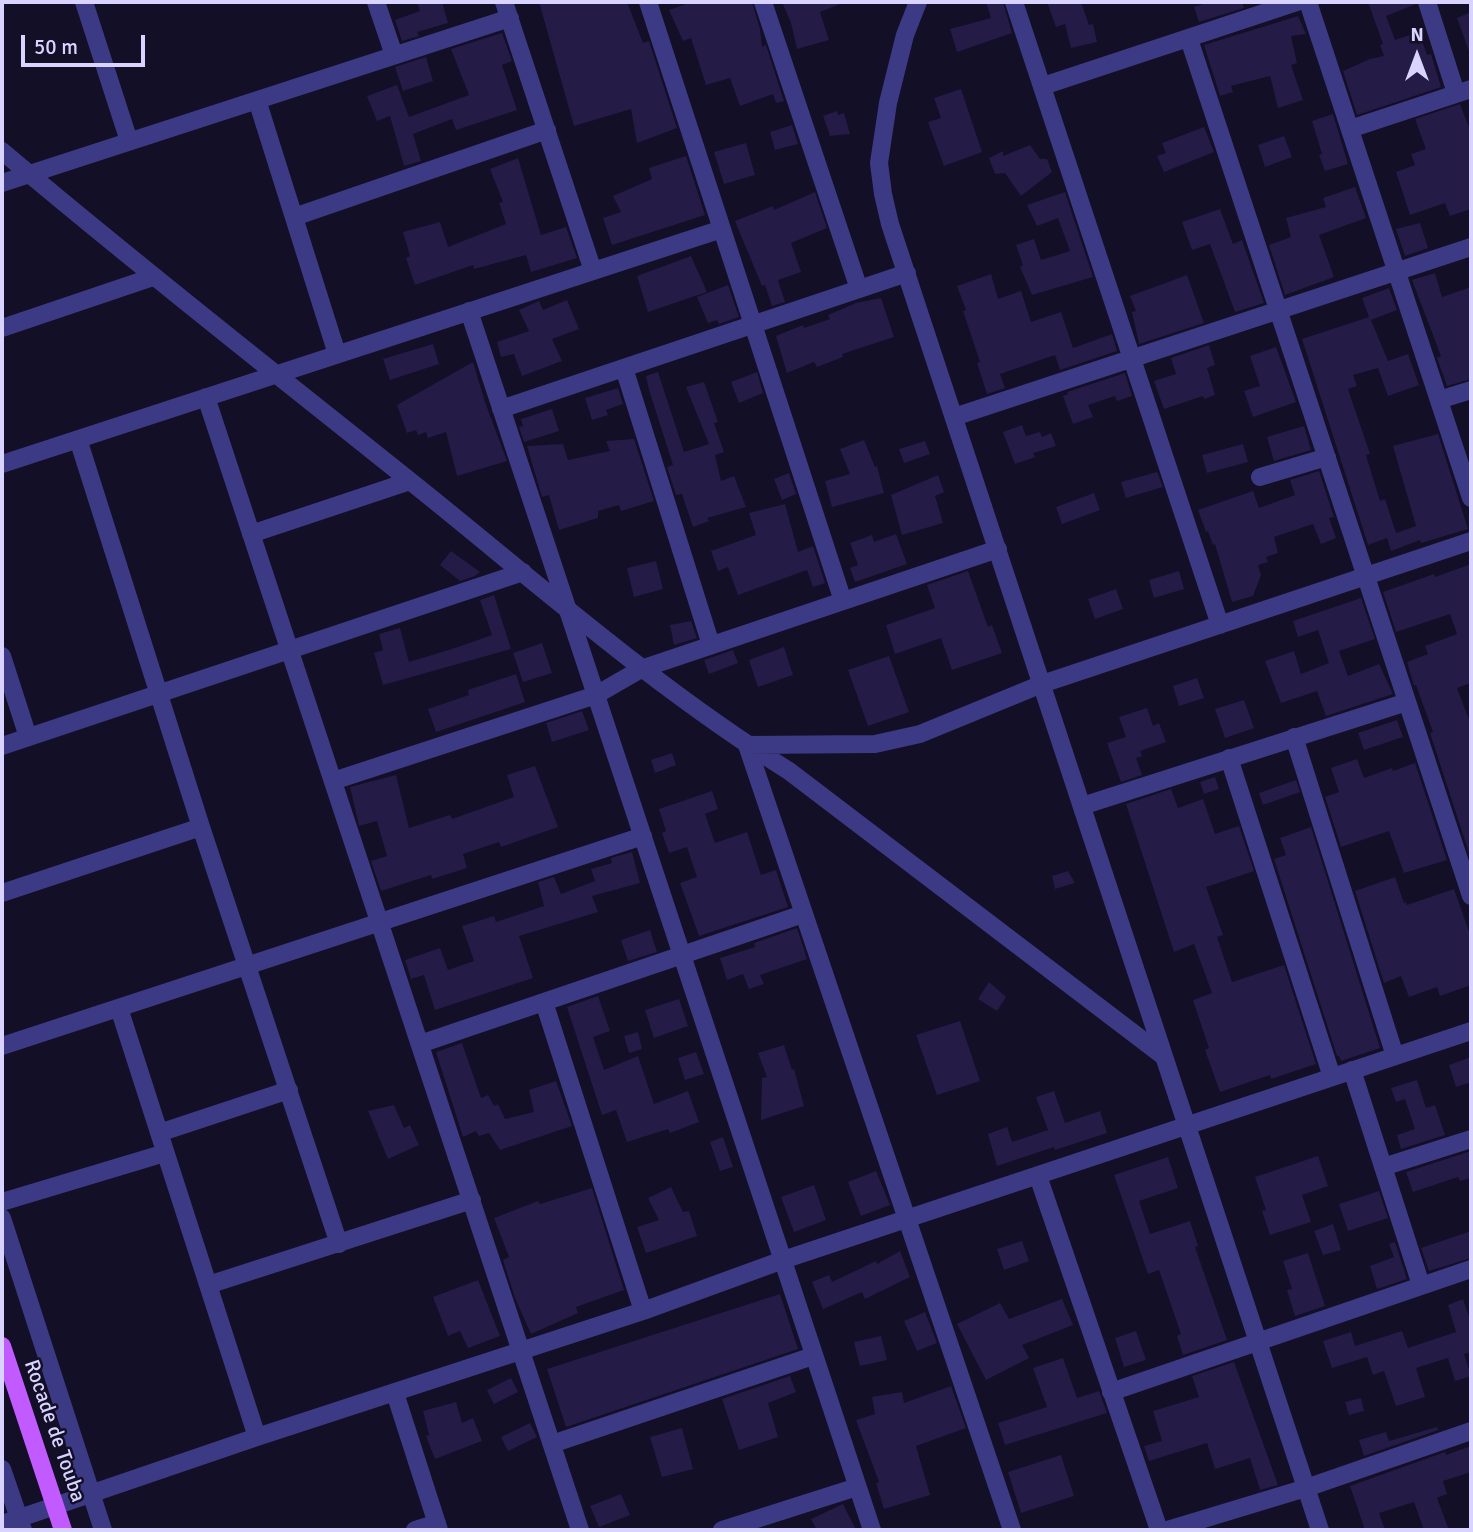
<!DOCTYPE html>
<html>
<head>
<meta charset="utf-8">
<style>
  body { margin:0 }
  #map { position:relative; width:1473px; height:1532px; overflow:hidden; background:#130f26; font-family:Signika,sans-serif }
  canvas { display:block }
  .frame { position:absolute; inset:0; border:4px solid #d9d4ff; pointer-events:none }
  .north { position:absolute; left:1382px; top:21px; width:70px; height:70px; -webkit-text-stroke:5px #130f26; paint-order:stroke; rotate:0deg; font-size:19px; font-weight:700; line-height:28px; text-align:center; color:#d9d4ff }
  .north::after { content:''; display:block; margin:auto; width:24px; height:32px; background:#d9d4ff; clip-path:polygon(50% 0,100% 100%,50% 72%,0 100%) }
  .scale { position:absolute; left:21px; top:35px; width:124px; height:32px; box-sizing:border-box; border:4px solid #d9d4ff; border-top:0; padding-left:9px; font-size:21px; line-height:24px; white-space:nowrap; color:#d9d4ff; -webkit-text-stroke:5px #130f26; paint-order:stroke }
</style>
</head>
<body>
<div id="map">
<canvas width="1473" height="1532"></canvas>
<div class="frame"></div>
<div class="north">N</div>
<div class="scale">50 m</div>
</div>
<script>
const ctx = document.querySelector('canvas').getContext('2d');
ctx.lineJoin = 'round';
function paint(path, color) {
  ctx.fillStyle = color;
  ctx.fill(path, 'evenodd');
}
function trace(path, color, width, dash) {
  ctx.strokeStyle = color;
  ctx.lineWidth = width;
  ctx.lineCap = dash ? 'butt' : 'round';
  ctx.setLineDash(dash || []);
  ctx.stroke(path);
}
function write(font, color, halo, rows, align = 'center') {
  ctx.font = font + ' Signika,sans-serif';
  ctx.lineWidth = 5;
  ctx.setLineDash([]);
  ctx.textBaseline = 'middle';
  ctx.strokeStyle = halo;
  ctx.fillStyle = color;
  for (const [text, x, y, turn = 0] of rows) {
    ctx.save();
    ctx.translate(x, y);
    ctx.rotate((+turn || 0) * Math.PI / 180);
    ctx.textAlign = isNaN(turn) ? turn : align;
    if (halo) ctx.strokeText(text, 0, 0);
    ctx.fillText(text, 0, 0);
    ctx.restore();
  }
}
paint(new Path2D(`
  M417 2H442L448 23 417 32 419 36 402 41 395 20 420 11Z
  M539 2H627L643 43 649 41 677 128 637 143 631 109 574 126Z
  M692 2H752L760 29 762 47 766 45 784 101 776 103 773 94 740 106 730 78 706 85 691 38 683 41 669 10Z
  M782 2H845L820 12 829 40 797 49 791 23Z
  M986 2H1003L1012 33 957 52 950 29 991 18Z
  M1047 2H1081L1089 25 1093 24 1097 42 1071 48 1065 24 1056 27Z
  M1210 2H1242L1244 8 1199 22 1194 7Z
  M1368 2H1416V4L1386 16 1395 40 1419 32 1427 55 1431 54 1441 87 1357 115 1343 71 1370 59 1384 56 1380 45 1383 44Z
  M1471 12V53L1470 54 1457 18Z
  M1298 16 1306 34 1291 36 1297 63 1291 65 1303 100 1278 108 1270 76 1231 86 1233 92 1220 96 1204 45Z
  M502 33 512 61 502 65 517 110 456 130 452 119 413 134 421 161 404 166 390 116 377 121 367 96 397 85 409 117 469 95 451 49Z
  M426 57 433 81 403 91 395 67Z
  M961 89 982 152 944 166 928 122 941 118 934 98Z
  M1460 104 1471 133V209L1450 216 1445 203 1410 215 1396 172 1415 165 1411 154 1426 149 1415 119Z
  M837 111 838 115 844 113 850 134 830 136 823 116Z
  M1333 114 1348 164 1325 171 1319 155 1322 154 1312 121Z
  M792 125 798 144 775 150 770 132Z
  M1204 127 1214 152 1164 172 1157 156 1166 153 1162 143Z
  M1284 136 1292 157 1265 167 1258 145Z
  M746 143 755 175 724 184 714 152Z
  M1030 145 1040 159H1047L1052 172 1021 196 1005 173 995 174 989 158 1003 151V156Z
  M686 156 705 215 612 245 603 218 621 212 613 196 652 179 649 168Z
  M518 158 541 235 566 227 577 258 531 272 526 255 474 269 473 265 415 285 406 258 410 256 403 232 440 222 448 247 506 224 499 203 503 202 490 169Z
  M1355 187 1366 218 1319 235 1334 277 1285 295 1269 245 1291 237 1286 218 1326 207 1323 198Z
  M815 192 827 228 791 243 801 272 778 280 785 302 772 306 765 285 762 286 735 221 773 206 774 210Z
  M1065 192 1093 277 1032 295 1020 267 1023 265 1016 245 1034 239 1041 260 1070 251 1058 218 1037 226 1027 205Z
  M1220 209 1233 244 1242 240 1264 303 1235 312 1210 244 1192 250 1182 222Z
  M1420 223 1428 248 1405 256 1396 229Z
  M691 256 707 292 648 312 637 276Z
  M1435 273 1442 297 1471 287V379L1447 386 1437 358 1441 356 1412 280Z
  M991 274 998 299 1021 291 1031 322 1061 312 1073 348 1112 334 1117 351 1060 370 1055 355 1000 374 1005 388 987 394 977 363 980 362 963 311 966 310 957 286Z
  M1187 275 1204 323 1139 344 1132 312 1136 311 1130 296Z
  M728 285 739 317 719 324 717 320 708 323 697 297Z
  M1389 288 1397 310 1371 320 1388 361 1408 354 1419 385 1388 396 1378 368 1353 375 1357 386 1348 389 1370 454 1366 455 1380 501 1385 499 1396 533 1416 526 1393 446 1438 434 1468 529 1421 543 1420 540 1391 551 1387 538 1368 545 1302 339 1369 317 1362 298Z
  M881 298 894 337 842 354 843 357 817 367 814 362 787 373 776 336 803 325 804 328 830 319 828 315 856 303Z
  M567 300 579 329 552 339 562 361 522 376 514 354 501 357 497 342 529 331 519 310 539 301 543 310Z
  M433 344 439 364 390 380 383 359Z
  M1209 345 1215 365 1207 368 1215 395 1204 399 1203 396 1164 409 1154 381 1176 374 1171 358Z
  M1276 347 1296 402 1253 417 1244 391 1260 386 1250 356Z
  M473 362 485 402 507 461 457 476 446 432 428 438 426 432 418 435 416 430 407 433 397 405Z
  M658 372 684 452 709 444 686 387 704 382 718 422 714 423 724 452 715 455 721 481 734 476 746 507 707 518 709 521 693 527 682 494 676 495 667 467 673 465 649 390 646 376Z
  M757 372 763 393 739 403 731 382Z
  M1125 373 1132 396 1117 401 1115 396 1088 405 1093 417 1073 424 1063 396 1068 394 1067 392Z
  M618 388 623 404 606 410 608 415 592 420 585 398Z
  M552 409 559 431 524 442 519 427 523 426 521 419Z
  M1022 425 1026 436 1040 432 1042 437 1051 433 1056 446 1033 453 1035 457 1015 464 1003 432Z
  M1304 426 1311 450 1274 461 1267 437Z
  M634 439 654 501 621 511 619 505 598 511V518L559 530 549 495 542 497 527 446 563 444 568 460 610 451 606 441Z
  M864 440 875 467 877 466 884 493 832 507 825 481 850 474 840 449Z
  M925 441 930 454 904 463 899 449Z
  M1243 444 1248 462 1207 473 1202 455Z
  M1319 471 1334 517 1329 518 1336 538 1321 544 1313 524 1274 537 1278 553 1266 557 1268 562 1258 565 1261 575 1253 596 1232 602 1215 544 1213 545 1208 531 1206 532 1198 510 1253 491 1259 508 1295 495 1290 480Z
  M1157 472 1163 487 1126 498 1121 482Z
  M789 473 796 494 782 500 774 479Z
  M938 475 944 492 935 496 943 523 902 535 891 495Z
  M1094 493 1100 510 1062 524 1056 507Z
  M785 504 798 552 813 546 825 583 813 587 807 570 738 595 728 567 718 571 711 551 756 535 749 513Z
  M896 534 907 564 855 582 850 568 858 565 850 543 872 535 874 542Z
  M451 551 480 572 475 576 460 581 440 565Z
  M656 561 663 589 634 597 627 568Z
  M1471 564V683L1457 688 1471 725V852L1469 853 1430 733 1433 732 1416 685 1414 686 1407 662 1428 654 1425 646 1457 634 1450 614 1396 632 1383 592 1434 574 1435 577Z
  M968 571 988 627 992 625 1002 653 952 670 941 638 895 654 886 625 935 608 927 585Z
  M1179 571 1184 589 1154 598 1149 580Z
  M1116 589 1123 609 1095 619 1088 599Z
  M494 595 511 649 383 685 374 653 383 650 379 634 400 628 409 662 458 647 492 635 480 600Z
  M1361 598 1375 639 1339 651 1348 676 1379 664 1393 694 1326 716 1317 691 1281 703 1265 661 1294 651 1301 674 1329 663 1318 630 1298 637 1293 621Z
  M691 621 697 638 674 645 670 625Z
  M542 643 552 673 523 682 513 653Z
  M784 647 793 675 758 687 749 660Z
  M733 650 738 663 709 674 704 660Z
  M889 656 909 712 868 726 848 670Z
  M516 674 525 702 436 732 428 709 469 695 468 690Z
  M1197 678 1204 698 1179 706 1173 686Z
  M1244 700 1254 728 1225 738 1215 709Z
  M1147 708 1153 726 1159 723 1166 742 1140 751 1142 756 1136 758 1142 775 1121 782 1107 743 1126 737 1119 717Z
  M582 711 589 730 552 742 546 723Z
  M1397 720 1403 737 1364 750 1358 733Z
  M672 753 676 765 655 773 651 760Z
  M1357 759 1364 778 1392 768 1393 771 1415 763 1447 860 1404 873 1389 831 1341 847 1325 797 1339 792 1331 768Z
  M535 766 558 827 501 847 499 842 463 854 467 868 432 879 431 875 381 891 371 861 387 856 377 821 359 826 350 787 396 775 409 828 450 815 452 819 514 797 507 775Z
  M1215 777 1219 789 1204 794 1200 782Z
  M1296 780 1300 792 1263 805 1259 793Z
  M1171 789 1178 808 1203 799 1215 834 1239 826 1254 871 1206 887 1223 935 1217 937 1232 982 1284 965 1316 1064 1271 1079 1270 1075 1220 1092 1205 1050 1209 1048 1193 1000 1212 993 1194 944 1174 952 1126 804Z
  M712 791 718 809 705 814 715 843 747 832 761 875 776 870 788 907 699 936 680 883 697 877 687 847 669 853 662 833 666 831 659 809Z
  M1311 827 1380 1048 1341 1061 1339 1056H1337L1274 859 1286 855 1280 838Z
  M632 852 640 883 592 896 598 912 519 936 533 978 435 1010 424 975 411 979 405 960 440 948 448 970 474 961 462 926 494 916 496 922 544 906 538 882 554 877 561 894 595 881 591 869 612 863 611 858Z
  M1068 871 1075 883 1055 889 1052 876Z
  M1395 877 1404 903 1406 902 1407 905 1454 889 1471 937V985L1440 996 1437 987 1409 997 1401 976 1384 983 1355 891Z
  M797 928 807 959 760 975 764 984 749 989 743 974 727 980 720 958 755 947 754 943Z
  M650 930 657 952 628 961 621 940Z
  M989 982 1006 997 997 1011 978 999Z
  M598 996 610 1031 593 1037 604 1070 638 1056 654 1104 688 1091 699 1122 670 1133 668 1129 627 1142 616 1110 602 1115 567 1007Z
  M679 999 688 1026 654 1038 645 1010Z
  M960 1021 980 1081 937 1095 916 1035Z
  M638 1032 642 1049 629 1053 624 1036Z
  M462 1043 481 1098 488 1095 494 1106 498 1104 505 1119 534 1112 529 1090 556 1081 572 1126 500 1150 489 1133 479 1136 476 1131 463 1137 436 1052Z
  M784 1045 792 1070 794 1069 804 1106 761 1120 762 1078 767 1077 758 1053Z
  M696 1052 704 1074 685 1080 678 1058Z
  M1471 1057V1082L1456 1087 1449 1065Z
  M1417 1080 1426 1108 1435 1105 1445 1135 1401 1149 1397 1135 1415 1129 1405 1099 1396 1102 1391 1088Z
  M1054 1091 1065 1123 1100 1111 1107 1133 1055 1150 1054 1147 997 1166 988 1134 1007 1127 1012 1142 1048 1130 1036 1097Z
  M394 1105 404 1128 410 1125 419 1145 388 1159 368 1111Z
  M723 1137 733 1167 720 1171 710 1142Z
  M1471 1151V1178L1460 1181 1458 1177 1413 1192 1406 1172Z
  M1318 1156 1328 1186 1302 1195 1311 1222 1270 1235 1262 1211 1266 1210 1255 1177Z
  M1168 1157 1178 1188 1139 1201 1150 1234 1190 1221 1198 1246 1195 1247 1227 1340 1183 1355 1177 1336 1181 1334 1159 1270 1148 1274 1114 1175Z
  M876 1171 890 1205 861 1216 848 1182Z
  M814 1185 826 1220 794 1232 781 1197Z
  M671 1187 683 1212 689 1211 697 1236 646 1253 637 1227 659 1220 648 1198Z
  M592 1188 624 1290 576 1307 578 1313 531 1334 515 1298 503 1260 509 1257 494 1218 538 1201 540 1204Z
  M1379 1191 1388 1218 1348 1231 1339 1204Z
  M1333 1224 1341 1250 1323 1255 1314 1231Z
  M1471 1231V1258L1429 1271 1421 1248Z
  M1022 1241 1029 1261 1004 1270 997 1249Z
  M1395 1242 1407 1279 1377 1289 1370 1266 1394 1257 1389 1244Z
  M900 1251 910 1277 865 1299 862 1292 823 1309 812 1282 829 1275 832 1282 876 1261 877 1264Z
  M1308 1253 1325 1306 1295 1316 1287 1290 1292 1289 1283 1261Z
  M478 1280 500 1336 468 1348 460 1331 448 1336 433 1297Z
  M780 1294 798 1349 566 1427 547 1369Z
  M1062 1299 1073 1325 1022 1345 1029 1358 986 1380 957 1324 1000 1303 1009 1319Z
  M1463 1299 1471 1323V1352L1464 1354 1471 1376 1455 1381 1448 1358 1416 1368 1425 1397 1396 1406 1384 1371 1373 1375 1367 1357 1332 1368 1323 1341 1351 1332 1355 1346 1402 1331 1408 1348 1456 1332 1448 1305Z
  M925 1312 937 1343 917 1351 904 1321Z
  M1136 1331 1146 1360 1124 1367 1115 1338Z
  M881 1336 887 1360 860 1366 854 1342Z
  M1063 1358 1077 1398 1099 1391 1107 1413 1005 1445 998 1423 1047 1407 1033 1368Z
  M1234 1362 1278 1485 1260 1490 1250 1458 1215 1469 1207 1443 1149 1461 1144 1446 1162 1441 1153 1411 1199 1397 1192 1376Z
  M790 1376 796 1392 768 1403 778 1437 739 1450 722 1399Z
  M511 1378 518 1392 494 1404 487 1390Z
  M951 1386 966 1428 916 1446 930 1495 884 1509 876 1483 879 1482 856 1420 875 1414 872 1397 902 1392 904 1403Z
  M1361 1398 1364 1411 1349 1415 1345 1402Z
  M456 1402 462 1423 473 1418 482 1441 435 1459 426 1436 429 1435 423 1411Z
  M530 1423 537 1437 508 1451 501 1437Z
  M1437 1427 1438 1430 1364 1456 1359 1440 1386 1432 1389 1441Z
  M682 1428 693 1469 662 1477 650 1437Z
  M1471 1446V1472L1443 1481 1447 1494 1437 1498 1449 1530H1424L1414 1502 1379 1513 1385 1530H1365L1350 1486 1445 1452 1446 1455Z
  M1061 1455 1074 1496 1021 1513 1008 1472Z
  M621 1494 630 1515 599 1527 590 1506Z
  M843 1504 856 1530H817L811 1519Z`), '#241b47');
trace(new Path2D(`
  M84 2 129 141
  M376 2 394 55
  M504 2 593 271
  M648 2 843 601
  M763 2 859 289
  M918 2 905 35 888 103 879 163 883 194 890 224 1320 1530
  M1014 2 1220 625
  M1308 2 1471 498
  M1427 2 1456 93
  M1189 39 1471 896
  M1043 86 1297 2
  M257 100 337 354
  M1350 129 1471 89
  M2 151C140 268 283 379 425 493 544 589 659 690 789 771L1162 1055
  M2 183 510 18
  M294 217 547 130
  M469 311 872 1530
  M2 328 153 277
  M624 368 711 645
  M206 397 580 1530
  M1439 400 1471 390
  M501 409 907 273
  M954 417 1471 247
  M78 439 201 827 339 1244
  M2 464 722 229
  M1260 477 1327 457
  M251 534 410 481
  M2 656 28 737
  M1294 737 1395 1056
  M2 746 523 572
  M1229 758 1332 1077
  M333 781 596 695 641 669 998 549
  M1082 806 1407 702
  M2 893 201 827
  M544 1002 643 1311
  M119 1008 257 1437
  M420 1044 803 914
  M2 1046 643 836
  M1352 1070 1421 1285
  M159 1133 289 1090
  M1383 1167 1471 1139
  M1038 1176 1159 1530
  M2 1202 165 1153
  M2 1218 103 1530
  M208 1285 472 1200
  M1111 1392 1471 1269
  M395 1393 439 1530
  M552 1444 813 1356
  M2 1469 23 1530
  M2 1524 257 1437 643 1311 783 1260 1471 1031
  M415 1530 437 1523
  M722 1530 857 1487
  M1012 1530 747 745 875 744 920 734 1042 684 1471 541
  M1167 1530 1306 1488 1471 1431`), '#3d3a85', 18);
trace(new Path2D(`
  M2 1346 63 1530`), '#c25bff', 18);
write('21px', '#d9d4ff', '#130f26', [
  ["Rocade de Touba",54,1431,71]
]);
</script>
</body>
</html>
